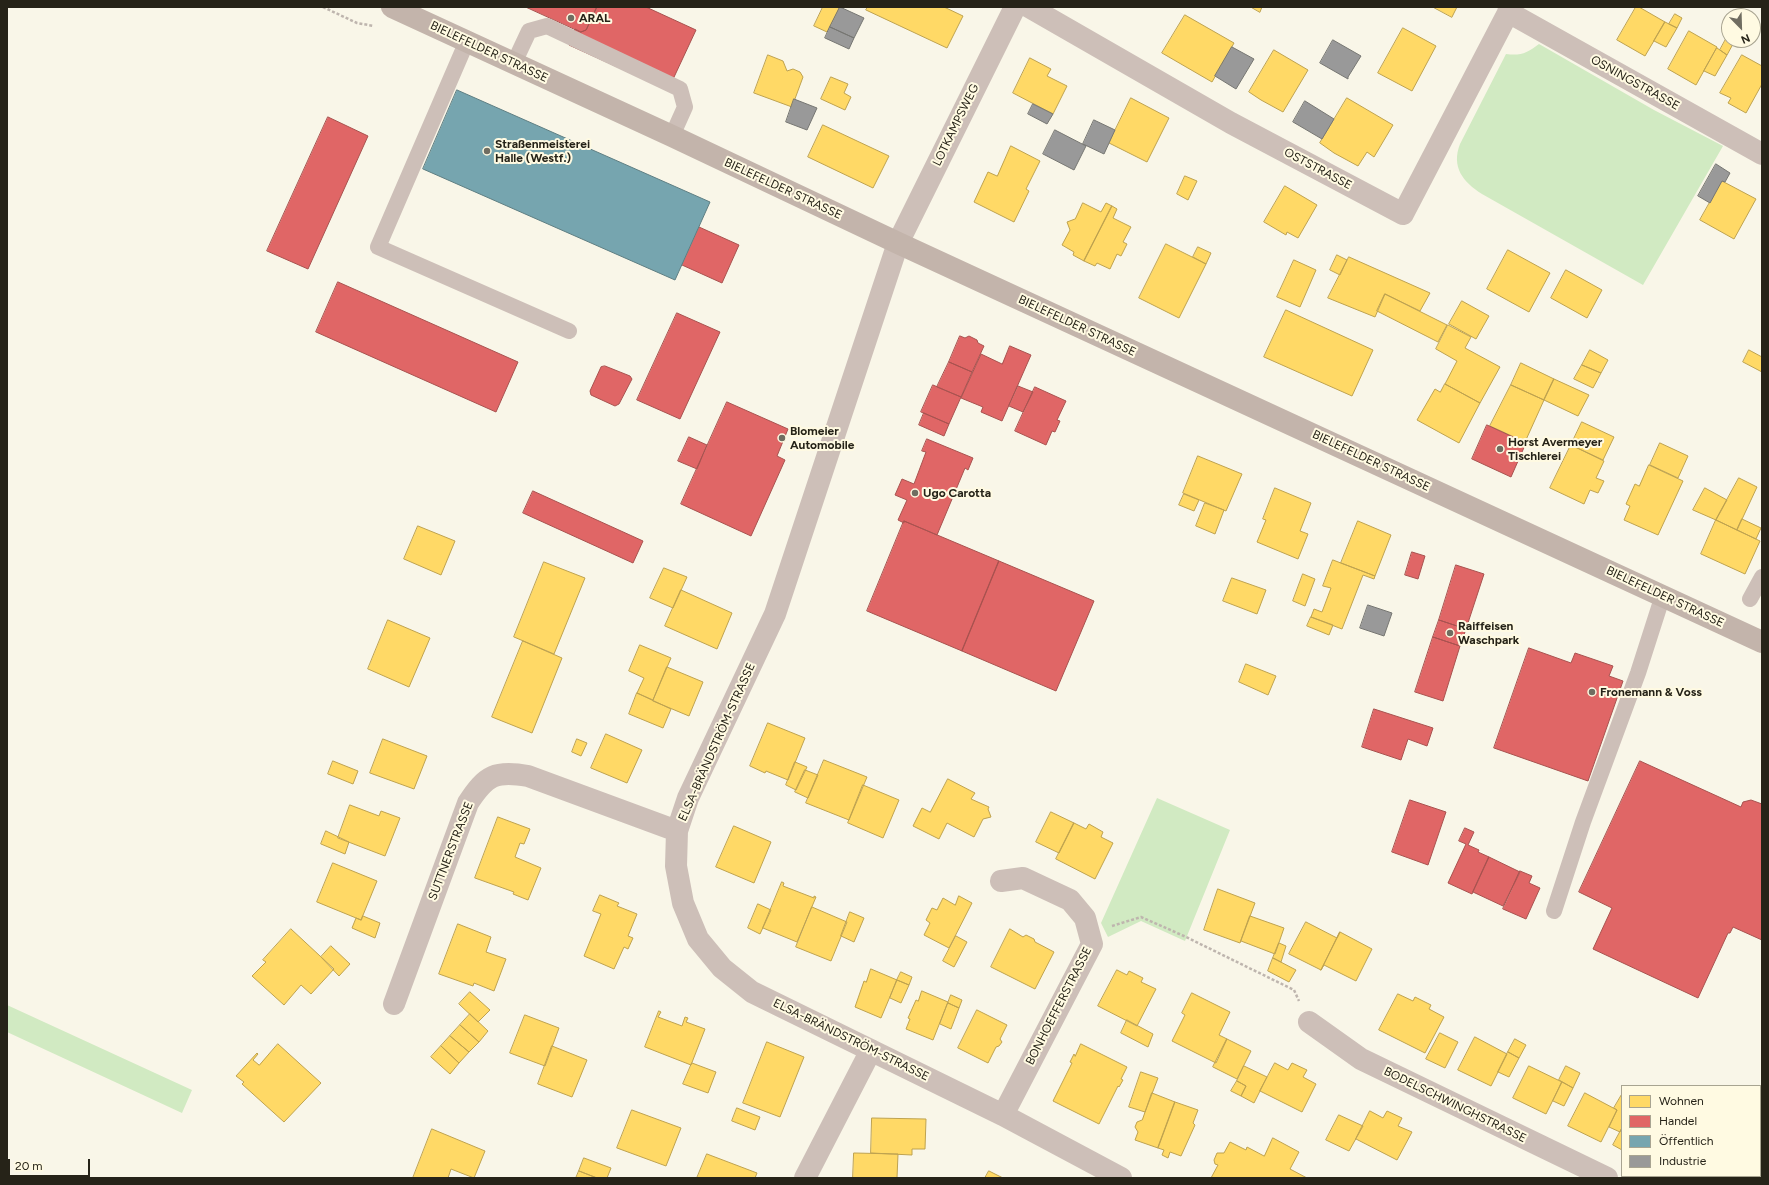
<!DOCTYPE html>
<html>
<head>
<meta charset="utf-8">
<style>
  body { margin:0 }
  #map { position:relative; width:1769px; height:1185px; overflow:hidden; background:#f9f6e8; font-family:Figtree,sans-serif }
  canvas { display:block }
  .frame { position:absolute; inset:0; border:8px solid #262318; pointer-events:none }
  .legend { position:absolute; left:1621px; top:1085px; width:140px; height:92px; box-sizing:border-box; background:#fffae2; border:1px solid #a8a491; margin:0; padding:5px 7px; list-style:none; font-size:12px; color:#262318 }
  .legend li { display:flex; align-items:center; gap:8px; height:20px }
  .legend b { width:20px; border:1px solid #a8a491 }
  .north { position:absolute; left:1721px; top:8px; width:40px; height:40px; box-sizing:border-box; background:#fffae2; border:1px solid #a8a491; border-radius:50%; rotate:157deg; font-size:11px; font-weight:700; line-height:16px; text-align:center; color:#262318 }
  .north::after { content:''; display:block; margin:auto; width:14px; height:18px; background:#706d61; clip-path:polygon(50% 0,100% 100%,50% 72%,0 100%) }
  .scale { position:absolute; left:8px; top:1159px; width:82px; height:18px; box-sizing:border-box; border:2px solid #262318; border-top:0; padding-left:5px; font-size:12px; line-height:14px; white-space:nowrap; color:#262318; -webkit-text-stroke:3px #fffae2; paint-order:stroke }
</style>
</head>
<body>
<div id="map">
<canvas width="1769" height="1185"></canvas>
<div class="frame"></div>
<ul class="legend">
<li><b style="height:11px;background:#ffd966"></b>Wohnen</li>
<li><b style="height:11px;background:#e06666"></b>Handel</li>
<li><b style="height:11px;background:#76a5af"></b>Öffentlich</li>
<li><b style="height:11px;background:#999"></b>Industrie</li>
</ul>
<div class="north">N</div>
<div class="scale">20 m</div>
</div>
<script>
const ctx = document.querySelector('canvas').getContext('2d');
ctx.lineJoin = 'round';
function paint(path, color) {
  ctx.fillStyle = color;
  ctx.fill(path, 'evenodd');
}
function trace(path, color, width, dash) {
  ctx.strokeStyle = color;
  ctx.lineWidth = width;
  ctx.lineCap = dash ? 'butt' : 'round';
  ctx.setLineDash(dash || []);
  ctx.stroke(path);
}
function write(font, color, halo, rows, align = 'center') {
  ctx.font = font + ' Figtree,sans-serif';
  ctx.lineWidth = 4;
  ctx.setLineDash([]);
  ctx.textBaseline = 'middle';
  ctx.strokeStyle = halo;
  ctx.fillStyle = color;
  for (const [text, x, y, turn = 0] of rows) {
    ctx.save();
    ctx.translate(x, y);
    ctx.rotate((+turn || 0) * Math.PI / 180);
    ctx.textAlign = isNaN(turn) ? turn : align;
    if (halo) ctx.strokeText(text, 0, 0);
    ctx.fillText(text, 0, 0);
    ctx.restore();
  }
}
paint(new Path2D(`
  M1539 44 1654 110 1723 146 1643 285 1482 194C1463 182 1451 167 1460 144L1506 54C1521 56 1527 53 1539 44Z
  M1157 798 1230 830 1185 941 1141 921 1108 937 1101 923Z
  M7 1005 192 1090 182 1113 7 1032Z`), '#d1eac2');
const homes = new Path2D(`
  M823 7H840L827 32 814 26Z
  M868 7H944L963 16 947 48 866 10Z
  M1251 7H1262L1260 12Z
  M1433 7H1457L1452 17Z
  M1636 7H1639L1665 22 1645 56 1617 40Z
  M1675 14 1682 18 1677 28 1669 24Z
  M1185 15 1234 43 1212 82 1162 53Z
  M1665 22 1677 28 1666 47 1654 41Z
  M1403 28 1436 46 1412 91 1378 73Z
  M1689 31 1717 47 1696 85 1668 69Z
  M1726 39 1733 44 1727 55 1720 50Z
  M1717 48 1727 55 1715 76 1704 71Z
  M1274 50 1308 70 1283 112 1261 100 1249 92Z
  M768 55 783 61 787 71 793 69 800 72 803 77 792 107 754 93Z
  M1742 55 1762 66V84L1746 113 1728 103 1731 98 1720 93Z
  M1030 58 1051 69 1047 76 1067 86 1053 114 1013 93Z
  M831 77 848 84 844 93 851 97 845 110 821 99Z
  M1131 98 1169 118 1147 162 1109 143Z
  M1347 98 1393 125 1374 157 1367 152 1358 166 1334 153 1320 143Z
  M823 125 889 156 873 188 808 157Z
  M1011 146 1040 161 1026 189 1029 191 1014 222 974 202 988 172 997 176Z
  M1185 176 1197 181 1188 200 1177 194Z
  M1722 181 1756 199 1734 239 1700 220Z
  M1285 186 1317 205 1298 238 1287 232 1286 235 1264 222Z
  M1083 203 1101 212 1106 203 1112 206 1084 261 1073 255 1074 252 1062 245 1070 230 1067 222 1075 219Z
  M1112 206 1117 209 1113 218 1131 227 1123 242 1127 244 1121 256 1117 254 1110 269 1097 263 1095 266 1084 261Z
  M1166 244 1206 264 1179 318 1139 298Z
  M1198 247 1211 253 1206 264 1193 257Z
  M1508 250 1550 273 1529 312 1487 289Z
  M1337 255 1347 260 1340 275 1330 270Z
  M1349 257 1430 293 1420 311 1385 294 1375 317 1328 298Z
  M1294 260 1316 270 1300 307 1277 297Z
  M1566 270 1602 290 1587 318 1551 298Z
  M1385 294 1447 325 1438 342 1377 311Z
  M1462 301 1489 316 1476 339 1449 324Z
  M1286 310 1373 350 1352 396 1264 357Z
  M1448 325 1471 337 1465 348 1500 367 1480 403 1445 384 1457 361 1436 349Z
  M1590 350 1608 360 1601 373 1582 365Z
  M1749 350 1762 357V372L1743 362Z
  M1521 363 1554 379 1544 400 1511 385Z
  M1582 365 1601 373 1593 388 1574 379Z
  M1554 379 1589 395 1578 416 1544 400Z
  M1445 384 1480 403 1459 443 1417 420 1435 389 1440 392Z
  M1511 385 1544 400 1525 442 1490 426Z
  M1582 422 1614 437 1603 460 1571 445Z
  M1660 443 1688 456 1678 478 1650 465Z
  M1571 445 1604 461 1596 478 1604 481 1598 493 1590 490 1584 504 1550 488Z
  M1198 456 1242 474 1226 511 1183 493Z
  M1649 465 1683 481 1658 535 1624 520 1630 506 1626 504 1635 484 1639 486Z
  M1739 478 1757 487 1737 530 1716 520Z
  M1275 488 1311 503 1300 531 1308 534 1298 559 1257 542 1266 520 1263 519Z
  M1705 488 1727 500 1716 520 1693 510Z
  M1184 494 1199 500 1194 511 1179 505Z
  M1205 503 1224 510 1215 534 1196 526Z
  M1742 519 1761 528 1756 539 1737 530Z
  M1716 520 1760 541 1745 574 1701 554Z
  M1358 521 1391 535 1375 576 1341 563Z
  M418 526 455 541 441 575 404 559Z
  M1333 560 1375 576 1374 579 1363 575 1342 629 1311 617 1314 609 1322 612 1331 588 1323 586Z
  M544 562 585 578 554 654 514 637Z
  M664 568 687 577 673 608 650 598Z
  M1303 574 1315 579 1305 606 1293 601Z
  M1232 578 1266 590 1257 614 1223 601Z
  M681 590 732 613 717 649 665 626Z
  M1311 617 1333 625 1329 635 1307 626Z
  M388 620 430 638 409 687 368 669Z
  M523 641 562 658 532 733 492 717Z
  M640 645 671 658 653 700 637 693 644 678 629 671Z
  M1246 664 1276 676 1268 695 1239 682Z
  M667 667 703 682 689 716 653 701Z
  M637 693 671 709 663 728 629 714Z
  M768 723 805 738 788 780 766 771 765 773 750 766Z
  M606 734 642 750 627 783 591 768Z
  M383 739 427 756 414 789 370 773Z
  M577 739 587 743 581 756 572 752Z
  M824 760 867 777 849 820 806 803Z
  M333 761 358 771 353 784 328 774Z
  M795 762 807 767 796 790 786 785Z
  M805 770 818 775 808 798 795 792Z
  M948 779 975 793 971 799 989 807 988 809 991 817 983 819 974 837 947 823 939 839 913 826 922 808 930 812Z
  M863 785 899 800 883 838 848 823Z
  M350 805 379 816 381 811 400 818 385 856 338 838Z
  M1051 812 1074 823 1059 853 1036 842Z
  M498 817 530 829 524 844 520 843 515 857 541 868 528 900 513 894 514 892 475 878Z
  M1074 823 1086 829 1089 824 1103 832 1101 837 1113 843 1095 879 1056 859Z
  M734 826 771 842 754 883 716 867Z
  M326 831 349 842 345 854 321 844Z
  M333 863 377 881 361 920 317 902Z
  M782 882 784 883 783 886 814 898V896L816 897 797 942 763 928Z
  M1218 889 1255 903 1240 943 1204 930Z
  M600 895 619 903 617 906 637 914 628 936 633 938 628 949 624 947 614 969 584 956 601 914 593 911Z
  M959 896 972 903 949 948 924 935 930 923 926 920 932 908 937 910 943 898 955 905Z
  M758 904 771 910 760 934 748 928Z
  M812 907 847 922 831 961 796 947Z
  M850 912 864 918 854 942 841 936Z
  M363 916 380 923 375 938 352 928 356 918 361 920Z
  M1250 916 1284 928 1275 954 1241 941Z
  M1306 922 1337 938 1340 932 1321 970 1289 954Z
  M458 924 491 937 486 952 506 959 494 991 474 983 473 986 439 974Z
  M291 929 334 969 311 994 301 985 284 1005 252 976 266 962 263 960Z
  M1010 929 1023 937 1026 935 1034 939 1035 942 1054 952 1035 989 991 967Z
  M1340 932 1372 949 1356 981 1324 965 1321 970Z
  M956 936 967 942 954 967 943 961Z
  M1279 943 1286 946 1281 962 1273 958Z
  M331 946 350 964 339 976 321 957Z
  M1273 958 1296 970 1289 982 1268 971Z
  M871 969 897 980 881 1018 855 1007 864 981 866 982Z
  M1117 970 1127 975 1129 971 1143 978 1141 982 1156 989 1137 1026 1098 1006Z
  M901 972 912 977 909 985 897 980Z
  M897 980 909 985 901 1003 890 998Z
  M922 991 948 1002 933 1040 906 1029 910 1019 908 1018 916 1000 918 1001Z
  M470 992 490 1010 478 1022 459 1004Z
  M1192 993 1230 1012 1219 1035 1227 1039 1216 1063 1172 1041 1185 1015 1182 1013Z
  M1398 994 1413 1001 1415 997 1431 1005 1429 1009 1444 1017 1425 1053 1379 1030Z
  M951 995 962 1000 959 1008 948 1003Z
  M948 1003 959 1008 951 1029 940 1024Z
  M977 1010 1007 1025 1000 1039 1002 1042 999 1046 996 1047 988 1063 958 1048Z
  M659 1011 661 1012 658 1017 682 1026 685 1017 688 1018 686 1022 705 1029 691 1065 645 1047Z
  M470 1014 488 1031 479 1042 460 1025Z
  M525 1015 559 1028 545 1066 510 1053Z
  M1127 1020 1153 1034 1148 1047 1121 1033Z
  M460 1025 479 1042 469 1052 450 1036Z
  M1440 1033 1458 1042 1445 1068 1426 1059Z
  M450 1036 469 1052 459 1063 441 1046Z
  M1475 1037 1507 1054 1491 1086 1458 1070Z
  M1227 1039 1251 1051 1237 1079 1213 1067Z
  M1515 1039 1526 1045 1519 1058 1508 1052Z
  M767 1042 804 1057 780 1117 743 1103Z
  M278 1044 321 1083 284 1122 242 1084 244 1082 236 1076 257 1053 258 1054 253 1060 259 1065Z
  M1081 1044 1127 1067 1121 1079 1123 1080 1119 1087 1118 1086 1099 1124 1053 1101 1072 1063 1070 1062 1074 1054 1075 1056Z
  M441 1046 459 1063 450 1074 431 1057Z
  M552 1046 587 1060 572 1097 538 1084Z
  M1508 1052 1519 1058 1509 1077 1498 1072Z
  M692 1063 716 1072 708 1093 683 1084Z
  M1275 1063 1288 1070 1292 1063 1307 1070 1303 1077 1316 1084 1302 1112 1260 1091Z
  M1244 1066 1267 1077 1254 1103 1241 1096 1246 1086 1237 1081Z
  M1529 1066 1562 1082 1546 1114 1513 1098Z
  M1566 1066 1580 1073 1573 1088 1559 1080Z
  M1141 1072 1158 1078 1145 1112 1129 1107Z
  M1237 1081 1246 1086 1241 1096 1231 1091Z
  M1562 1082 1573 1088 1564 1106 1553 1101Z
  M1152 1093 1175 1102 1158 1148 1135 1140 1138 1132 1135 1127 1137 1122 1142 1120Z
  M1585 1093 1617 1110 1601 1142 1568 1126Z
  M1622 1094V1128L1620 1132 1609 1127 1617 1110 1614 1108Z
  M1175 1102 1198 1110 1193 1123 1195 1125 1181 1156 1170 1152 1168 1158 1162 1155 1164 1150 1158 1148Z
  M737 1108 760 1117 755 1130 732 1121Z
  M632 1110 681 1128 666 1166 617 1148Z
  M1370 1111 1383 1118 1387 1111 1402 1118 1398 1126 1412 1132 1397 1160 1356 1139Z
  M1339 1115 1363 1126 1349 1151 1326 1140Z
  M872 1118 926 1119 925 1149H912V1155L871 1153Z
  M1622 1128V1150L1613 1145Z
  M432 1129 485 1151 474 1178 451 1169 448 1178H413Z
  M1273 1138 1299 1152 1290 1169 1307 1178H1211L1218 1165 1215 1164 1214 1160 1217 1153H1224L1230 1142 1246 1150 1247 1147 1264 1156Z
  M854 1153 898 1154 897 1178H853Z
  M707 1154 757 1173 755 1178H697Z
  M584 1158 611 1168 607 1178H597L579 1171Z
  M579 1171 597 1178H576Z
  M989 1171 1003 1178H985Z`);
paint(homes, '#ffd966');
trace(homes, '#bea24f', 1);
const shops = new Path2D(`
  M526 7H597L586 30 581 32Z
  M597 7H646L696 30 668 90 569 45 575 29 581 32 586 30Z
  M328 117 368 136 308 269 267 251Z
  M699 227 739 245 722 283 682 265Z
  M338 282 518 362 496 412 316 332Z
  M677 313 720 332 680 419 637 400Z
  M960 336 965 338 969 336 977 340 978 343 984 346 972 372 949 362Z
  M1010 346 1031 355 1002 421 981 412 983 407 961 398 981 354 1002 364Z
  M949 362 972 372 961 397 937 387Z
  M605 366 630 376 632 379 619 404 615 406 591 395 590 391 601 367Z
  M933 385 961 397 949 424 921 412Z
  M1018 386 1033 392 1023 412 1009 406Z
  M1035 387 1066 401 1057 420 1060 421 1055 432 1052 431 1046 445 1015 431Z
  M727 402 788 429 777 456 785 460 751 536 681 504Z
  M924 413 949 424 944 436 919 425Z
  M1487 425 1526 443 1511 477 1472 459Z
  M689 437 707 445 697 469 678 461Z
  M927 439 973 458 968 470 965 468 937 535 904 521V523L898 520 907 500 895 495 902 479 914 484 926 452 922 451Z
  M533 491 643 541 633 563 523 513Z
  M904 521 999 561 962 651 867 611Z
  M1412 552 1425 556 1418 579 1405 575Z
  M999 561 1094 601 1056 691 962 651Z
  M1456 565 1484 574 1466 629 1439 620Z
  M1439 620 1466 629 1460 646 1433 637Z
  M1433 637 1460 646 1443 701 1415 692Z
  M1529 648 1571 663 1575 653 1613 666 1609 676 1623 681 1588 781 1494 748Z
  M1374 709 1433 728 1427 746 1408 739 1401 760 1362 747Z
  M1640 761 1741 807 1743 802 1751 800 1762 804V940L1733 927 1730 933H1728L1698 998 1593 949 1612 908 1579 892Z
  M1410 800 1446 812 1428 865 1392 852Z
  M1465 828 1474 832 1468 845 1479 850 1478 852 1489 857 1472 894 1448 883 1466 844 1459 841Z
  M1489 857 1520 872 1503 906 1473 892Z
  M1520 871 1532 876 1529 883 1540 888 1526 919 1503 909Z`);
paint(shops, '#e06666');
trace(shops, '#a8524f', 1);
const public = new Path2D(`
  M457 90 710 202 675 280 423 169Z`);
paint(public, '#76a5af');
trace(public, '#5e7e82', 1);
const industry = new Path2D(`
  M840 7 864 18 854 38 830 27Z
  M830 27 854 38 849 49 825 38Z
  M1333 40 1361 56 1348 77V79L1320 63Z
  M1232 47 1254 59 1236 89 1215 76Z
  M794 99 817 108 807 130 786 122Z
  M1305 101 1334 119 1322 139 1293 122Z
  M1033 104 1053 114 1047 124 1028 114Z
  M1094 120 1115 130 1104 154 1083 144Z
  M1055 130 1086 146 1074 170 1043 154Z
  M1716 164 1730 173 1725 182 1722 181 1710 203 1698 196Z
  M1368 605 1392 613 1384 636 1360 628Z`);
paint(industry, '#999');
trace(industry, '#767672', 1);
trace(new Path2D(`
  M323 7 357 23 374 26
  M1112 926 1141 917 1184 936 1294 990 1299 1001`), '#beb5ae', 2.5, [3, 2]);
trace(new Path2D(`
  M467 41 378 247 569 331
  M514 63 529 31 547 26 680 89 685 107 672 136
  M1750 599 1762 577
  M1554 911 1583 822 1638 673 1663 595`), '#cdbfb8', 16);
trace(new Path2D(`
  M1015 7 898 243 775 614 688 798 677 831 676 866 683 903 698 939 722 968 752 992 1003 1115 1121 1178
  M1029 7 1231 123 1403 214 1511 7
  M1508 12 1762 154
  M1001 881 1023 878 1070 900 1085 918 1092 944 1003 1115
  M394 1004 468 803C486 775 496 770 528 776L677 831
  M1309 1022 1361 1059 1607 1178
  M1760 1146 1762 1145
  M805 1178 871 1050`), '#cdbfb8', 22);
trace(new Path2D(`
  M392 7 672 136 898 243 1762 642`), '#c3b4ab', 22);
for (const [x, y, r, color] of [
  [571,18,4,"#706d61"],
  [487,151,4,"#706d61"],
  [782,438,4,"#706d61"],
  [1500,449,4,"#706d61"],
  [915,493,4,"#706d61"],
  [1450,633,4,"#706d61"],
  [1592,692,4,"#706d61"]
]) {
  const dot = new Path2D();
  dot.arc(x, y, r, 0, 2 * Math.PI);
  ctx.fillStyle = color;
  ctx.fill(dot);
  trace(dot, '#fffae2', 1.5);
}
write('bold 12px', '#262318', '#fffae2', [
  ["ARAL",579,18],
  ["Straßenmeisterei",495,144],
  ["Halle (Westf.)",495,158],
  ["Blomeier",790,431],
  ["Automobile",790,445],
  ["Horst Avermeyer",1508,442],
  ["Tischlerei",1508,456],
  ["Ugo Carotta",923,493],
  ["Raiffeisen",1458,626],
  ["Waschpark",1458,640],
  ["Fronemann & Voss",1600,692]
], 'left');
write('12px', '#262318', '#fffae2', [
  ["BIELEFELDER STRASSE",489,52,25],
  ["OSNINGSTRASSE",1635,83,29],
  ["LOTKAMPSWEG",956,125,-64],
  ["OSTSTRASSE",1318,169,28],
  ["BIELEFELDER STRASSE",783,189,25],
  ["BIELEFELDER STRASSE",1077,326,25],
  ["BIELEFELDER STRASSE",1371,461,25],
  ["BIELEFELDER STRASSE",1665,597,25],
  ["ELSA-BRÄNDSTRÖM-STRASSE",717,742,-66],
  ["SUTTNERSTRASSE",451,851,-69],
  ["BONHOEFFERSTRASSE",1059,1006,-63],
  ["ELSA-BRÄNDSTRÖM-STRASSE",851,1040,26],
  ["BODELSCHWINGHSTRASSE",1455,1105,26]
]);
</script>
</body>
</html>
